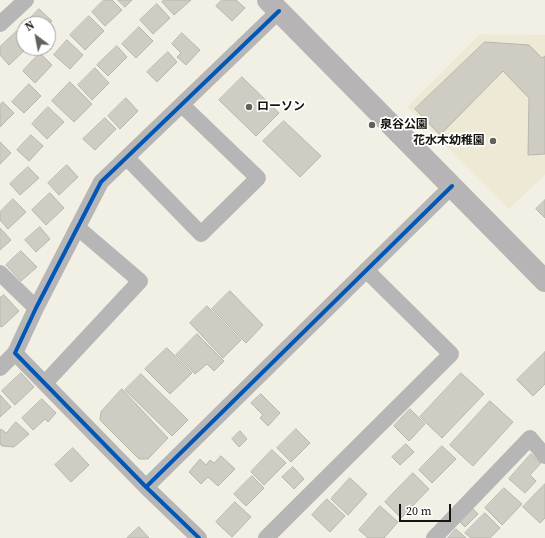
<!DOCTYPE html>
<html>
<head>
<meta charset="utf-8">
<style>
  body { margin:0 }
  #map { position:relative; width:545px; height:538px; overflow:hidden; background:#f2f0e5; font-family:"Source Serif 4",serif }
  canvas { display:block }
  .north { position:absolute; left:16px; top:16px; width:40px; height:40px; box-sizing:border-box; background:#fff; border:1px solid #a2a19f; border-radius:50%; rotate:328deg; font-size:11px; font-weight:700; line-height:16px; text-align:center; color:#16140e }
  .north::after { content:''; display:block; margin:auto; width:14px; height:18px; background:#636159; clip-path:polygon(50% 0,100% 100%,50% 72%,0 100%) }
  .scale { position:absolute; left:399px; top:504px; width:52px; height:18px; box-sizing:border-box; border:2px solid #16140e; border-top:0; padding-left:5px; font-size:12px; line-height:14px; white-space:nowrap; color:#16140e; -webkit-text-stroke:3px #fff; paint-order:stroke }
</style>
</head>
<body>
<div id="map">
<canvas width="545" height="538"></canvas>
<div class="north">N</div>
<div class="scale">20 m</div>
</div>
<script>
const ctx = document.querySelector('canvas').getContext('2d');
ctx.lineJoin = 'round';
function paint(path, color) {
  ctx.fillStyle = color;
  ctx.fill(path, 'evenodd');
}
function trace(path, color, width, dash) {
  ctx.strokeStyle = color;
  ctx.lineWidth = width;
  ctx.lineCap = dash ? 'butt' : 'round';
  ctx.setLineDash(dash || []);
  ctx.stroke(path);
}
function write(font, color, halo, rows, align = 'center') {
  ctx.font = font + ' "Source Serif 4","Noto Sans JP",serif';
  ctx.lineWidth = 3.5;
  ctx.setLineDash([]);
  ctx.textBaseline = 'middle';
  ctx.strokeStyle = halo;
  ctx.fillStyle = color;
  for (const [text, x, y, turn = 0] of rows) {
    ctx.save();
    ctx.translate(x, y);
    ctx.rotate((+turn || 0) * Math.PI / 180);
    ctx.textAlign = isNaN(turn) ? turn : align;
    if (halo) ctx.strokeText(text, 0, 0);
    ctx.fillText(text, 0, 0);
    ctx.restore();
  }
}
paint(new Path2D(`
  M480 34 545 35V175L509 209 407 107Z`), '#eee9d5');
const building = new Path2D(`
  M104 0H112L122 10 105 26 92 12Z
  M118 0H132L125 7Z
  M164 0H191L174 15 162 2Z
  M222 0H236L245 8 232 21 216 6Z
  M157 4 170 18 153 34 140 20Z
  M39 9 52 21 48 25 25 24Z
  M89 16 104 31 85 50 70 35Z
  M139 27 153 41 136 58 122 44Z
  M17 31 24 39V48H27L9 65 0 55V47Z
  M182 33 200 50 186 65 177 57 181 53 172 44Z
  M67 40 83 55 70 69 54 55Z
  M485 42 529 45 542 58 545 56V154L528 155 529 98 503 71 440 135 415 109Z
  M117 46 127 57 108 76 97 65Z
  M168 52 177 62 157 82 147 72Z
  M40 53 52 65 35 83 23 71Z
  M95 68 109 83 92 100 78 85Z
  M242 77 279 113 256 136 219 100Z
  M70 82 92 104 74 122 52 101Z
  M29 84 41 96 24 113 12 102Z
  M126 98 138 111 120 129 108 116Z
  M3 102 14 113 0 127V105Z
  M48 107 64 122 47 139 32 124Z
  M105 118 116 129 95 150 83 139Z
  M284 121 321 156 300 177 263 141Z
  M31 135 43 146 29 161 17 150Z
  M0 142 11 153 0 164Z
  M67 165 78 177 59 195 48 183Z
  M28 167 39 178 20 195 10 184Z
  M50 193 64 208 46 225 32 210Z
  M13 199 26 212 8 229 0 220V212Z
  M545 200V218L536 209Z
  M40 227 50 239 36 252 25 240Z
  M0 228 11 240 0 250Z
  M21 251 37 267 21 281 6 265Z
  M230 291 263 325 246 343 212 309Z
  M4 295 19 311 2 327 0 326V298Z
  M207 306 241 340 223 358 190 323Z
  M197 334 224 361 214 371 207 364 195 374 176 355Z
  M167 348 192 373 170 394 145 369Z
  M545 352V384L533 396 517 380Z
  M21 373 34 387 15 405 2 391Z
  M461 373 484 394 442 438 420 417Z
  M141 374 188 420 172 436 125 390Z
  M122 389 168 438 148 459H139L100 420 101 412Z
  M261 394 280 413 268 426 260 418 263 415 251 403Z
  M0 395 11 407 0 417Z
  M42 399 56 413 48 422 45 419 33 430 22 418Z
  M490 401 513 422 473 466 450 445Z
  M410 409 425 424 409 441 394 426Z
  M16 422 29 434 14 447 2 446 0 444V431L1 429 6 433Z
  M296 429 310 443 291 462 277 448Z
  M240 431 247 439 239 447 232 439Z
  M406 444 414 452 400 465 392 457Z
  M442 446 456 459 432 483 419 470Z
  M73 448 89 465 71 482 55 465Z
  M272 450 286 463 264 485 251 472Z
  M531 454 541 463 530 475 536 481 525 493 509 479Z
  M221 456 235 469 218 486 208 477 201 484 189 472 200 459 206 465 210 460 214 463Z
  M293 467 304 479 294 489 282 477Z
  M413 473 429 489 401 518 385 502Z
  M252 476 264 488 246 506 234 494Z
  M350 478 367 494 348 515 331 499Z
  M545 484V518L540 523 523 507Z
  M504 488 522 504 502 525 485 508Z
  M327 499 345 516 330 532 312 515Z
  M235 502 251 517 232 537 216 522Z
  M380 506 398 522 384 538H368L359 530Z
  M473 509 478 514 465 527 460 522Z
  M485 513 500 528 490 538H471L465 533Z
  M139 527 149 538H127Z
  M456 529 466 538H448Z`);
paint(building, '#ceccc3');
trace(building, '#b8b6ad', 1);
trace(new Path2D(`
  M0 24 26 0
  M127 158 201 234 258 178 182 105
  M0 273 36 308
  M0 368 15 353
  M45 383 140 281 78 228
  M146 487 452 186
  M199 538 146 487 15 353 36 308 101 182 279 11
  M266 538 451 354 366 270
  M434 538 530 438 545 456`), '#b7b6b7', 16);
trace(new Path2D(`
  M268 0 545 281`), '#b6b4b5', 22);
trace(new Path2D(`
  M146 487 452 186
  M199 538 146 487 15 353 36 308 101 182 279 11`), '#0057b8', 4);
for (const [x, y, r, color] of [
  [249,107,4,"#636159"],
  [372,125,4,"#636159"],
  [493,141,4,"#636159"]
]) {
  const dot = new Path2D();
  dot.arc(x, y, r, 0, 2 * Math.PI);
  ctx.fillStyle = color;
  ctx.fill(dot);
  trace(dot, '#fff', 1.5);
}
write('bold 12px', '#16140e', '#fff', [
  ["ローソン",257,107],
  ["泉谷公園",380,125],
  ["花水木幼稚園",485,141,"right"]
], 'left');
</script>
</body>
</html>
